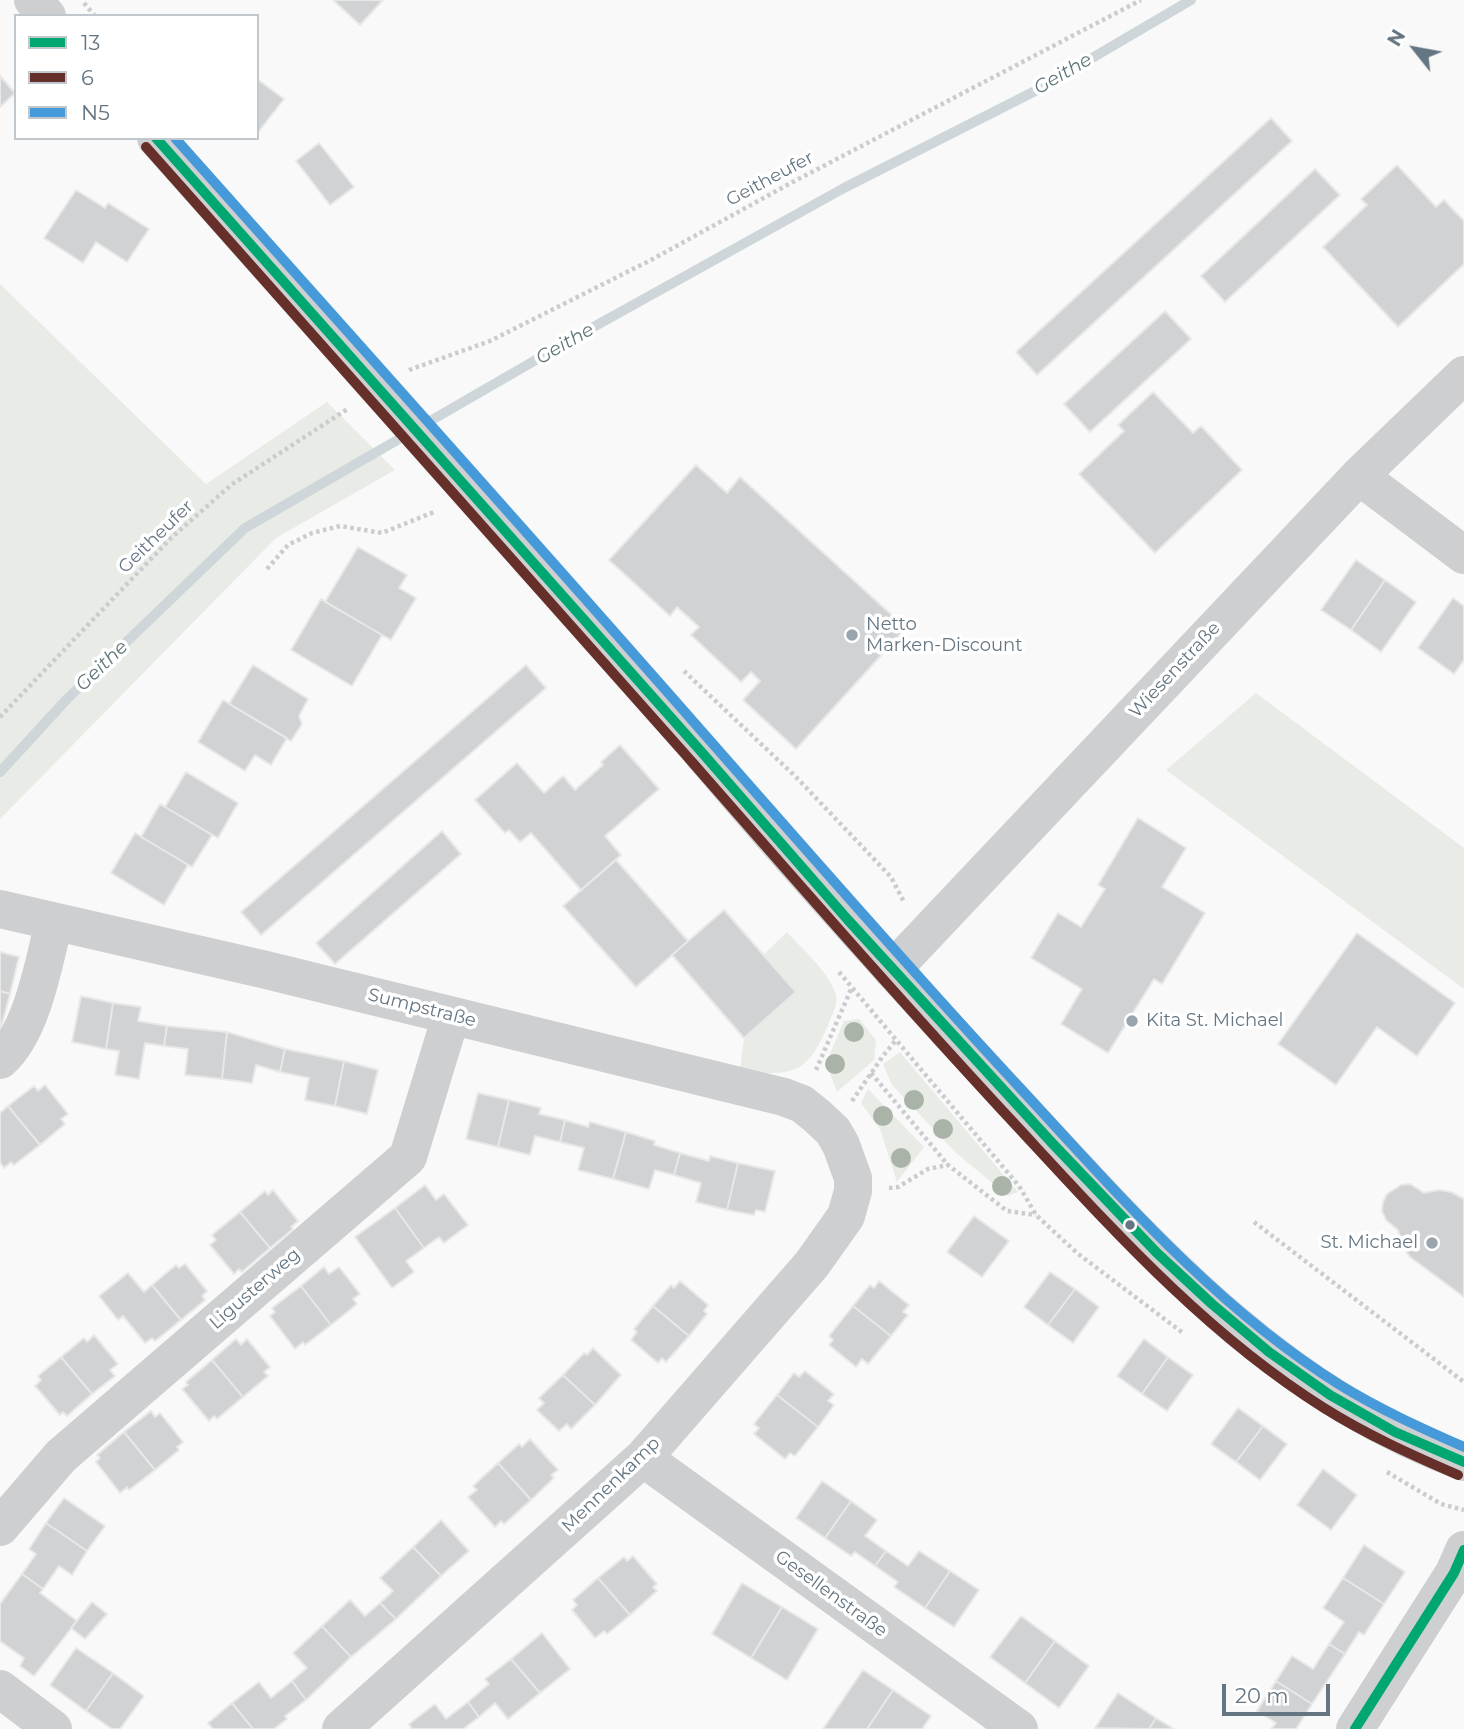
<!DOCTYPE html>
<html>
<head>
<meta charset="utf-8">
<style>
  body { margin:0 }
  #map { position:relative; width:1464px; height:1729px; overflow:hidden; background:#f9f9f9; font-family:Montserrat,sans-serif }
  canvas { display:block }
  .legend { position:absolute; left:14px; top:14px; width:245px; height:126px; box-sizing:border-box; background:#fff; border:2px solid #c1c8cd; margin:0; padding:9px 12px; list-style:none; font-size:21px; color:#657683 }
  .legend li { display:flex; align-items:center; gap:14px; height:35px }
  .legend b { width:35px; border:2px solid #c1c8cd }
  .north { position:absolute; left:1380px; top:14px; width:70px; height:70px; -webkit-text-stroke:5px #fff; paint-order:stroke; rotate:301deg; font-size:19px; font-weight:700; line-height:28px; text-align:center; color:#657683 }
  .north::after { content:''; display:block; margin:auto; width:24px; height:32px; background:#657683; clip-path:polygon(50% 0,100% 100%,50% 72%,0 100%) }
  .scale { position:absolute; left:1222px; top:1684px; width:108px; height:32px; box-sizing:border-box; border:4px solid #657683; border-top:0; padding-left:9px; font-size:21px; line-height:24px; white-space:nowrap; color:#657683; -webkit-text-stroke:5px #fff; paint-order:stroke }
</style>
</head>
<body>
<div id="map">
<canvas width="1464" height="1729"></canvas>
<ul class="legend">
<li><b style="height:9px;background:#00a770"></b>13</li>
<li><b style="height:9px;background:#662f29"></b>6</li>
<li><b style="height:9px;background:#479ada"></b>N5</li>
</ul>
<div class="north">N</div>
<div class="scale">20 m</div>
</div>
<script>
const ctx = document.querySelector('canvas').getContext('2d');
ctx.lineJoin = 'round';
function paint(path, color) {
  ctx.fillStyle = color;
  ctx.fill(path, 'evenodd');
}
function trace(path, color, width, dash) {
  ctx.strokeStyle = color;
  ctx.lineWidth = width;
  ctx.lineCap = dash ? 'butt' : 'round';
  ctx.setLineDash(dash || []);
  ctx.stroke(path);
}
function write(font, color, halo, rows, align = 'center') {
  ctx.font = font + ' Montserrat,sans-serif';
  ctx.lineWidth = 7;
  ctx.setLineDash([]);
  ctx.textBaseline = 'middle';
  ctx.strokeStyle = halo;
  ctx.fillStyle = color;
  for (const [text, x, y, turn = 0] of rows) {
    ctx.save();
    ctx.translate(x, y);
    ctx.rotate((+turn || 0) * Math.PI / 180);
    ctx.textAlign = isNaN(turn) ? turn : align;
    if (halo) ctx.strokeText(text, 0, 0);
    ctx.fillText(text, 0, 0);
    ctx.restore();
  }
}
paint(new Path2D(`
  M0 284 206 484 327 402 395 470 276 538 0 819Z
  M1256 693 1464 848V989L1166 770Z
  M787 932C803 950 826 969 835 992 839 1003 833 1013 829 1023 807 1075 794 1076 740 1071L744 1038 796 993 763 955Z
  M859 1019 876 1040 874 1060 837 1092 826 1063 844 1021Z
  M900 1052 905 1058 1018 1192 1008 1196 955 1152 892 1085 883 1064Z
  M868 1089 924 1147 897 1182 880 1129 861 1103Z`), '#e8ebe6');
trace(new Path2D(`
  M0 772 67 699 245 528 579 335 844 188 1041 88 1191 0`), '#ced6d9', 10);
const building = new Path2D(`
  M333 0H383L360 25Z
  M0 76 15 93 0 107Z
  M257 79 284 99 259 131 257 129Z
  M1271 118 1292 141 1037 375 1016 352Z
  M319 143 354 187 330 205 296 161Z
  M1397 165 1436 207 1444 200 1464 221V264L1398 327 1323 247 1367 205 1361 199Z
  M1315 169 1340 195 1225 302 1201 276Z
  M76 190 105 208 108 203 149 229 127 262 96 242 83 263 44 238Z
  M1165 311 1191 339 1090 432 1064 404Z
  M1153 392 1193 433 1201 426 1242 470 1155 553 1079 474 1124 431 1118 425Z
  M696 465 727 493 740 477 906 628 796 749 743 700 760 681 751 672 741 682 691 635 699 627 677 607 670 616 609 560Z
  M358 547 407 575 399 588 416 598 391 640 325 602Z
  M1356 560 1385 580 1351 630 1321 610Z
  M1385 580 1416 602 1381 652 1351 630Z
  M1453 598 1464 606V660L1454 674 1418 648Z
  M321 599 382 635 352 686 291 650Z
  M253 665 308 699 299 716 302 724 291 741 229 704Z
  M526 665 546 688 261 935 241 912Z
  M223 700 287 738 271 765 255 755 245 771 198 742Z
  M620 745 659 789 605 836 621 855 581 890 531 833 520 842 509 830 505 833 475 800 517 763 544 793 563 776 575 790 603 765 601 762Z
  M186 772 238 803 218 838 165 807Z
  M160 804 212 835 192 867 141 837Z
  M1138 818 1186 848 1162 887 1205 913 1162 984 1154 979 1108 1053 1061 1024 1082 989 1031 958 1058 913 1081 927 1105 889 1098 885Z
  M442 831 461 854 335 964 316 943Z
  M135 833 188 865 164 905 111 873Z
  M616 860 688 941 636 987 563 906Z
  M724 910 796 992 744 1038 672 955Z
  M1357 933 1455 1003 1417 1056 1377 1027 1336 1085 1278 1044Z
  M0 952 19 957 10 994 0 991Z
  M0 991 10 994 0 1031Z
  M81 996 113 1003 106 1049 72 1042Z
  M113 1003 141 1007 138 1021 167 1026 164 1046 145 1043 139 1079 115 1075 119 1051 106 1049Z
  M167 1026 227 1032 222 1079 185 1075 188 1049 164 1046Z
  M227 1032 285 1049 280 1072 256 1065 252 1083 222 1079Z
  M285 1049 344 1061 335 1106 305 1100 309 1078 280 1072Z
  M344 1061 378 1070 367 1114 335 1106Z
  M45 1085 68 1114 61 1119 65 1124 40 1145 8 1106 34 1086 38 1091Z
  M478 1093 509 1100 498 1147 466 1139Z
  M509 1100 541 1108 539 1114 565 1120 560 1142 535 1136 530 1155 498 1147Z
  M8 1106 40 1145 14 1165 11 1162 4 1168 0 1162V1113Z
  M565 1120 588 1127 590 1122 626 1132 613 1179 578 1170 584 1148 560 1142Z
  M626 1132 655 1141 654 1145 680 1153 674 1175 655 1170 649 1189 613 1179Z
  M680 1153 709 1161 710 1156 738 1163 727 1210 696 1202 701 1183 674 1175Z
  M738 1163 775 1171 765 1212 756 1210 754 1215 727 1210Z
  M1410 1184 1424 1193 1439 1190 1451 1192 1464 1199V1297L1410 1257 1402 1246 1398 1230 1386 1220 1382 1211 1383 1202 1387 1194 1401 1185Z
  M425 1185 436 1200 444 1194 468 1225 444 1243 439 1237 424 1248 395 1208Z
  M273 1190 298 1221 291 1227 293 1229 270 1248 240 1212 265 1191 268 1195Z
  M395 1208 424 1248 406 1261 414 1272 392 1288 355 1237Z
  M240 1212 270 1248 242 1272 239 1269 234 1274 210 1245 216 1240 212 1235Z
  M974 1216 1009 1241 982 1277 947 1252Z
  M185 1264 207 1291 202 1296 205 1300 181 1320 152 1285 176 1265 179 1268Z
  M324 1267 329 1274 339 1267 360 1294 353 1299 357 1304 331 1325 301 1286Z
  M1050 1272 1075 1289 1048 1325 1024 1307Z
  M128 1273 144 1292 152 1285 181 1320 155 1341 152 1338 145 1343 123 1316 118 1320 99 1296Z
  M680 1281 708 1305 704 1311 707 1314 689 1336 653 1306 671 1285 674 1288Z
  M879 1281 909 1305 903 1312 908 1315 891 1336 853 1306 870 1285 874 1288Z
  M301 1286 331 1325 305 1345 303 1342 295 1349 270 1316 275 1312 272 1308Z
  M1075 1289 1099 1307 1073 1343 1048 1325Z
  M653 1306 689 1336 666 1362 662 1358 658 1363 631 1340 637 1332 634 1329Z
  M853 1306 891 1336 868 1364 862 1359 856 1367 829 1345 833 1340 829 1336Z
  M94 1335 118 1364 110 1370 115 1376 92 1394 61 1357 84 1338 87 1342Z
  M236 1339 241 1345 247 1339 270 1367 264 1372 268 1376 243 1397 212 1360Z
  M1144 1339 1168 1357 1142 1394 1117 1376Z
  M593 1348 621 1375 595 1405 563 1375 584 1353 587 1355Z
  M61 1357 92 1394 67 1416 63 1412 60 1415 35 1386 41 1380 38 1376Z
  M1168 1357 1193 1375 1167 1411 1142 1394Z
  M212 1360 243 1397 217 1419 214 1416 209 1421 182 1389 188 1385 186 1382Z
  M805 1371 834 1394 828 1401 834 1405 818 1427 777 1395 794 1373 799 1377Z
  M563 1375 595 1405 571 1429 567 1424 559 1431 537 1410 544 1403 539 1398Z
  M777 1395 818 1427 795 1456 790 1453 785 1459 754 1434 759 1428 754 1424Z
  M1238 1408 1263 1426 1236 1462 1211 1444Z
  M151 1411 155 1417 160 1413 183 1442 177 1447 179 1450 155 1470 124 1432Z
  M1263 1426 1287 1444 1260 1480 1236 1462Z
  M124 1432 155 1470 129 1490 127 1487 120 1493 96 1462 100 1458 97 1455Z
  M530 1439 558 1470 551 1475 554 1478 531 1500 498 1463 519 1444 522 1447Z
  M498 1463 531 1500 504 1524 501 1521 495 1527 468 1497 477 1490 473 1486Z
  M1323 1469 1357 1495 1331 1530 1297 1505Z
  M822 1481 851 1501 825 1538 796 1518Z
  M64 1498 105 1526 87 1551 46 1523Z
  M851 1501 877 1520 865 1536 886 1551 875 1566 855 1552 851 1556 825 1538Z
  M441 1520 469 1551 441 1576 413 1547Z
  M46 1523 87 1551 72 1575 59 1566 43 1589 22 1574 36 1554 29 1549Z
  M1364 1545 1405 1572 1384 1604 1343 1578Z
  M413 1547 441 1576 396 1619 380 1603 393 1591 380 1578Z
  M886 1551 908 1566 919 1551 950 1571 925 1608 894 1587 898 1582 875 1566Z
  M633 1556 657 1584 653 1587 657 1591 630 1615 598 1578 624 1557 627 1561Z
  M950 1571 979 1590 954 1627 925 1608Z
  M22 1574 43 1589 40 1593 77 1621 34 1676 20 1666 24 1658 0 1641V1604Z
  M598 1578 630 1615 607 1634 604 1631 595 1638 572 1610 577 1605 573 1600Z
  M1343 1578 1384 1604 1364 1635 1359 1632 1345 1654 1329 1644 1344 1622 1323 1608Z
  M742 1583 782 1607 751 1658 712 1634Z
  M350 1600 365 1616 380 1603 396 1619 351 1657 322 1626Z
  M92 1602 107 1614 85 1639 71 1628Z
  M782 1607 818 1629 787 1680 751 1658Z
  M1021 1616 1055 1641 1025 1683 990 1657Z
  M322 1626 351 1657 306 1700 292 1681 307 1668 293 1653Z
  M542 1633 570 1669 540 1693 511 1659Z
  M1055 1641 1089 1666 1059 1708 1025 1683Z
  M1329 1644 1345 1654 1312 1704 1276 1681 1292 1656 1313 1669Z
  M76 1648 113 1673 86 1711 50 1685Z
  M511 1659 540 1693 508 1719 495 1703 479 1717 468 1702 489 1684 485 1679Z
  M863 1670 893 1690 867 1729H823Z
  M113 1673 144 1696 120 1729H112L86 1711Z
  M292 1681 306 1700 285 1716 287 1719 274 1729H253L232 1703 259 1682 271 1698Z
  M1276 1681 1312 1704 1296 1729H1271L1276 1723 1257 1711Z
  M893 1690 931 1716 922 1729H867Z
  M1118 1693 1156 1718 1149 1729 1095 1728Z
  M468 1702 479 1717 463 1729H412L409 1724 435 1704 446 1719Z
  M232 1703 253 1729H213L208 1723Z
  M1156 1718 1174 1729H1149Z`);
paint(building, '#d0d2d3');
trace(building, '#e8e8e8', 2);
trace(new Path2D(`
  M84 3 95 16
  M409 370 490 341 651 260 789 184 1141 0
  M267 569 288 545 312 533 340 526 382 533 434 512
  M684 671 796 777 891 877 904 902
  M0 717 170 539 231 485 349 408
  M839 972 1019 1186 1036 1215 1077 1253 1183 1333
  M816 1070 852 987
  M871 1073 948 1165
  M852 1101 883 1056 896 1040
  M889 1188 898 1187 928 1169 948 1165 1007 1211 1036 1215
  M1254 1222 1464 1382
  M1387 1472 1441 1504 1464 1510`), '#cbcccd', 4.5, [3.5, 3.5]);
trace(new Path2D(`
  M33 0 47 16
  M156 138 698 748C796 865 898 977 1002 1089 1137 1234 1272 1393 1464 1462
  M1359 476 1464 555
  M0 909 262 969 784 1097 802 1104 817 1116 833 1131 841 1145 853 1178V1191L846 1216 812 1264 643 1458 341 1729
  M892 970 1359 476 1464 375
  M0 1060C32 1033 44 962 54 922
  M643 1458 1019 1729
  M0 1527 61 1456 408 1157 451 1016
  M0 1689 53 1729
  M1355 1729 1454 1573 1464 1550`), '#cecfd0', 38);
trace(new Path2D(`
  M156 138 698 748 848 920 1053 1144 1157 1253 1212 1304 1269 1352 1330 1395 1395 1432 1464 1462
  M1355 1729 1454 1573 1464 1550`), '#00a770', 10);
trace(new Path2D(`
  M146 147C325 350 507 551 685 754 789 873 892 991 999 1107 1099 1214 1198 1329 1324 1408 1367 1435 1412 1455 1458 1475`), '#662f29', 10);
trace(new Path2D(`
  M175 138C352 337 530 535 705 735 810 854 913 973 1021 1089 1118 1194 1216 1308 1340 1385 1379 1409 1421 1428 1464 1447`), '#479ada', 10);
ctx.fillStyle = '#a9b3a7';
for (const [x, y] of [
  [854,1032],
  [835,1064],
  [914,1100],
  [883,1116],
  [943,1129],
  [901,1158],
  [1002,1186]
]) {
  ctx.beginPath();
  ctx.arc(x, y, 10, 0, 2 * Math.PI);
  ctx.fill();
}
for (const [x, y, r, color] of [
  [852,635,7,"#99a4ac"],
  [1132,1021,7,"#99a4ac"],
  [1130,1225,6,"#657683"],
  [1432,1243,7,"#99a4ac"]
]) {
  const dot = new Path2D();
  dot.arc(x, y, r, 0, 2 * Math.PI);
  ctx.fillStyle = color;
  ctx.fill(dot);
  trace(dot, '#fff', 2.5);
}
write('18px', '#657683', '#fff', [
  ["Geitheufer",770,179,-28],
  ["Geitheufer",156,537,-44],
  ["Wiesenstraße",1175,670,-47],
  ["Sumpstraße",422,1008,14],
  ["Ligusterweg",255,1289,-41],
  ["Mennenkamp",611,1485,-44],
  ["Gesellenstraße",831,1594,36]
]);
write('18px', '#657683', '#fff', [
  ["Netto",866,625],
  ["Marken-Discount",866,646],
  ["Kita St. Michael",1146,1021],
  ["St. Michael",1418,1243,"right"]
], 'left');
write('italic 19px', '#60757c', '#fff', [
  ["Geithe",1063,74,-30],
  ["Geithe",565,344,-30],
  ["Geithe",102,666,-44]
]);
</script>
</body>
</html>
